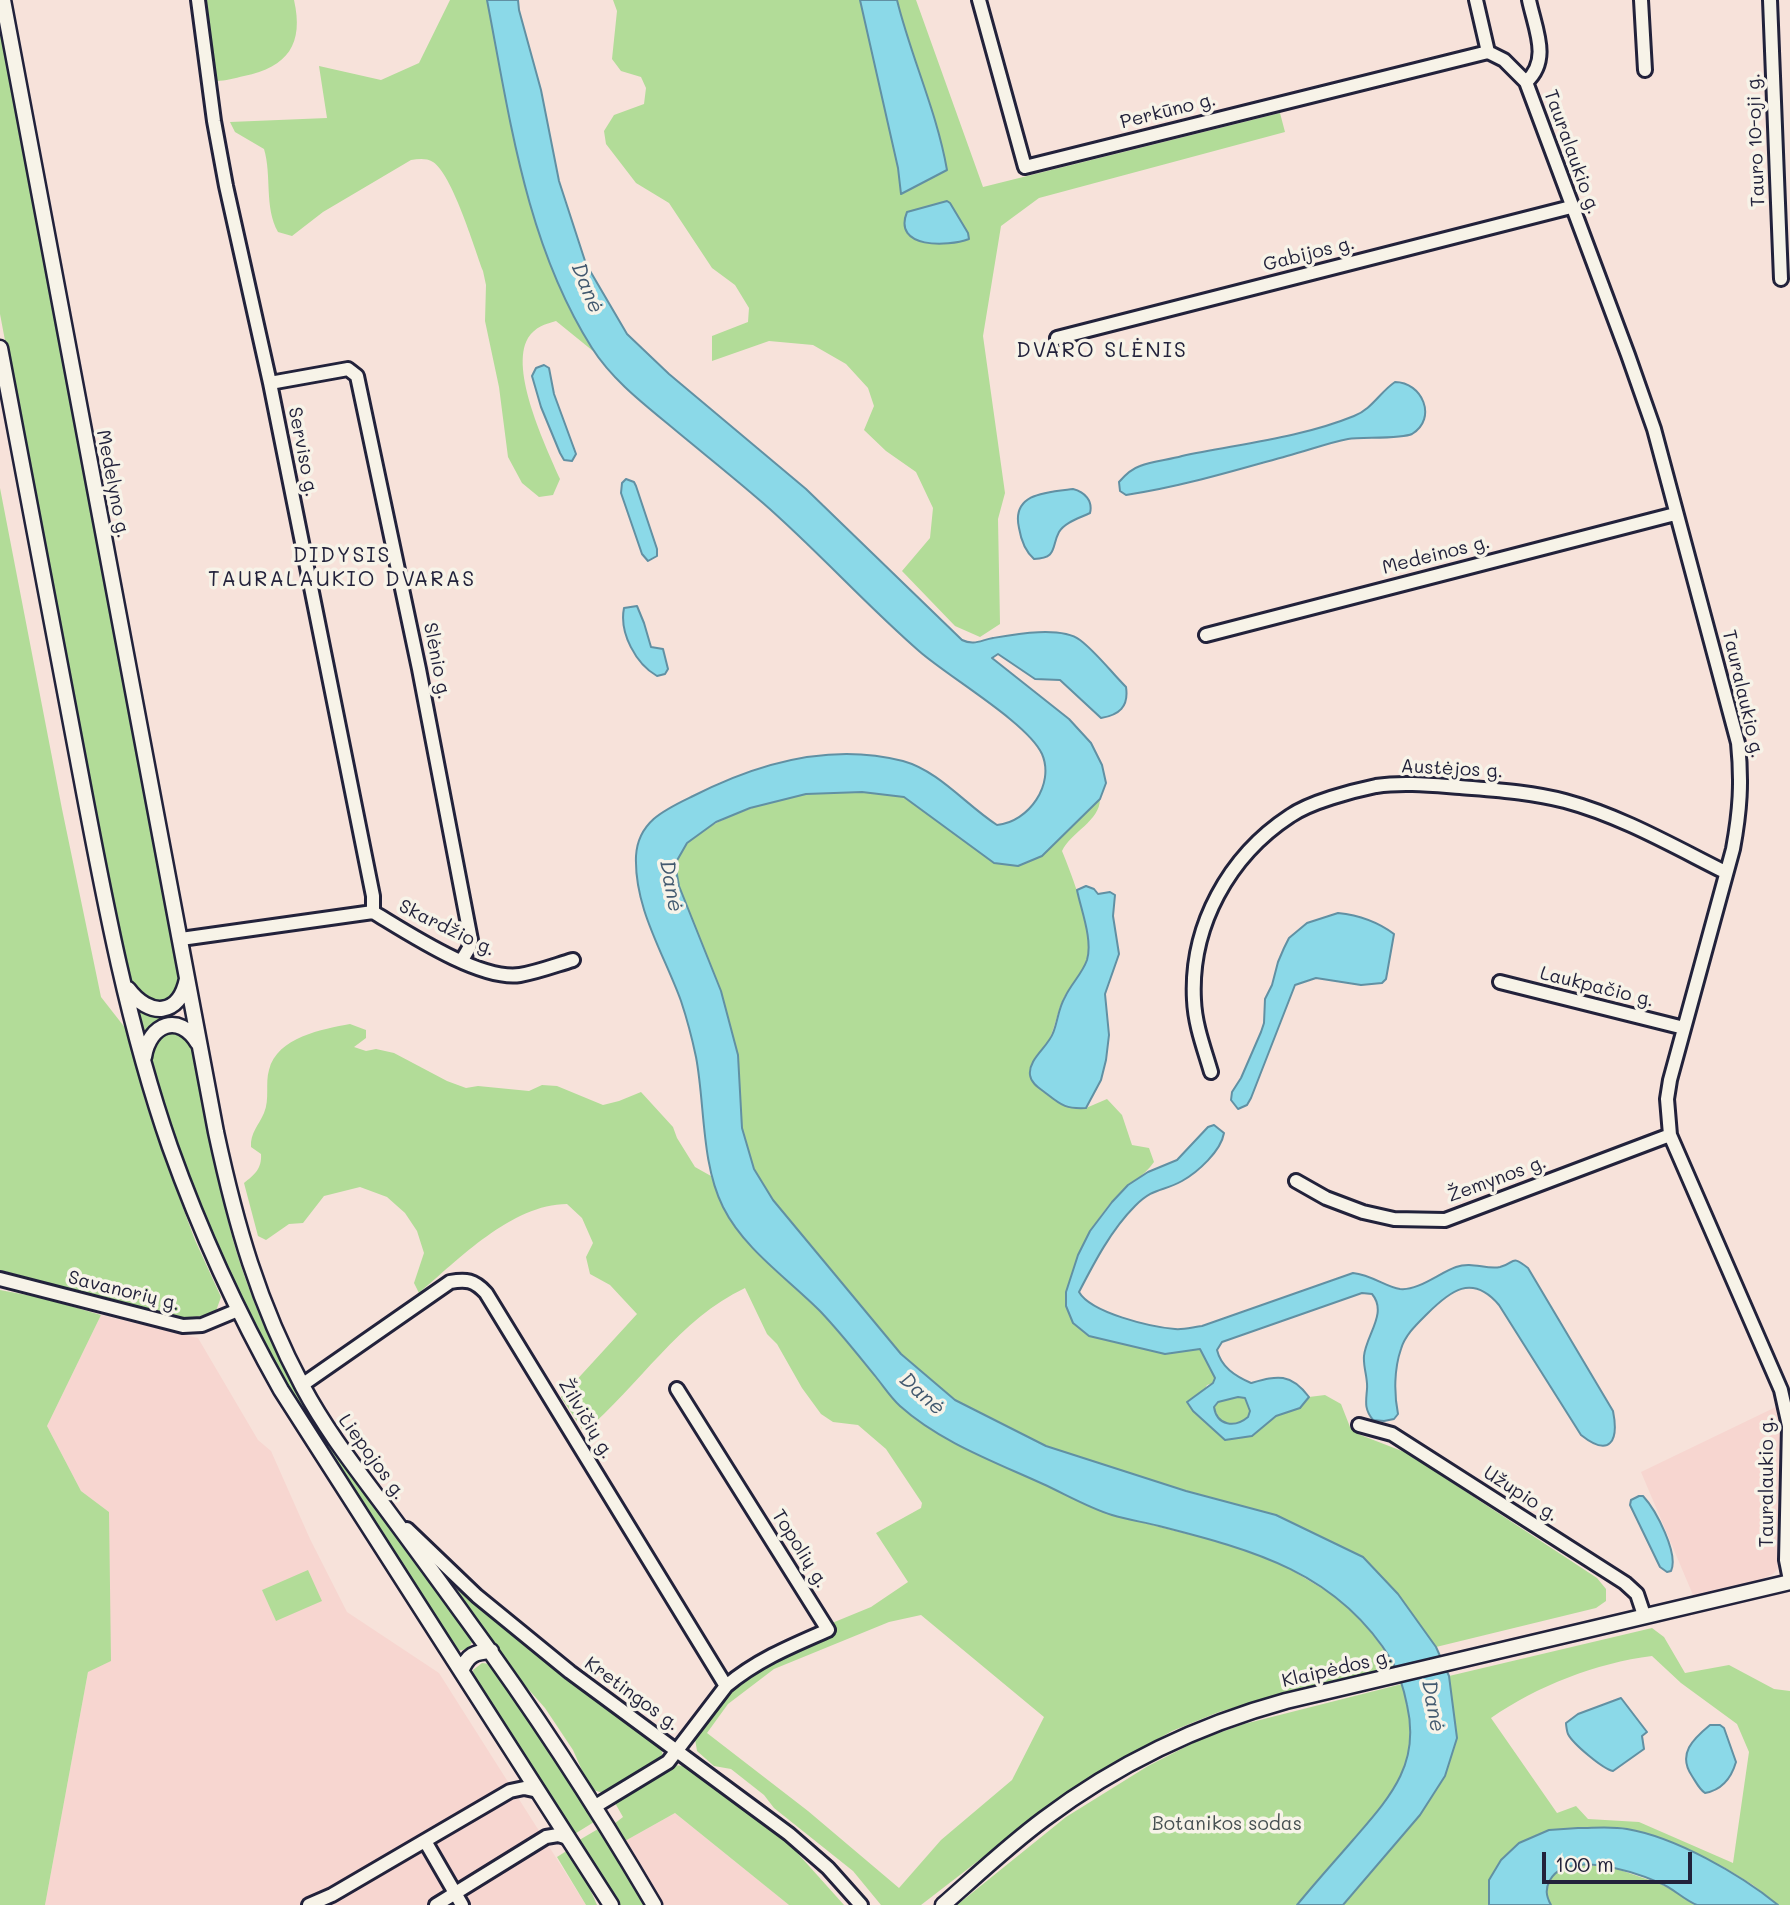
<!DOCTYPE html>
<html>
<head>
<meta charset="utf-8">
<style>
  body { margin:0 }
  #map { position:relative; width:1790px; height:1905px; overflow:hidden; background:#f7e2da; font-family:Mali,sans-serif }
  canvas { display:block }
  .scale { position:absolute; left:1542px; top:1852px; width:150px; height:32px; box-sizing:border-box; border:4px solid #22223b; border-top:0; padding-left:9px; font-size:21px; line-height:24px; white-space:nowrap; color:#22223b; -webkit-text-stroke:5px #f7f3e8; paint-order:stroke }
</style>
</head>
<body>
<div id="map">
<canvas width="1790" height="1905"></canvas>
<div class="scale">100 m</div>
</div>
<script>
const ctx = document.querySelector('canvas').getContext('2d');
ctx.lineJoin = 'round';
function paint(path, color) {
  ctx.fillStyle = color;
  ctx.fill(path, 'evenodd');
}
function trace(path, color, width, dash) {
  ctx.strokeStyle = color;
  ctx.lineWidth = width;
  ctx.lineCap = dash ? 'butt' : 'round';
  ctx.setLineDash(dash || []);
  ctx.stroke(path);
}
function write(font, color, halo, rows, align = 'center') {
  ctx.font = font + ' Mali,sans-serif';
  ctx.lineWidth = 7;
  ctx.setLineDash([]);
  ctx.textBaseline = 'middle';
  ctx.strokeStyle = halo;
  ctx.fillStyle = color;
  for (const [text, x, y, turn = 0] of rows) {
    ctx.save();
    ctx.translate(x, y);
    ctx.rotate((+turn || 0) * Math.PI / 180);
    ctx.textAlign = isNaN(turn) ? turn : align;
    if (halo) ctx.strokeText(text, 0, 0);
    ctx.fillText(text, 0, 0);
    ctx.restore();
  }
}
paint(new Path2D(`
  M101 1315 198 1338 258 1440 271 1451 310 1539 347 1612 439 1673 586 1905H45L88 1672 109 1512 81 1491 47 1426Z
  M1780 1405 1784 1426 1781 1565 1773 1574 1762 1579 1693 1595 1641 1472Z
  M675 1813 789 1905H664L625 1841Z`), '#f7d6d0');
paint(new Path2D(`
  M203 0H294C304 44 288 67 244 76 235 78 225 81 217 81 206 61 206 23 203 0Z
  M450 0H487L506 96 570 310 593 351 556 321C545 324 535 327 528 338 509 370 546 447 560 479L553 495 539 497 522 483 508 457 499 387 485 321 486 285 483 271C474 247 452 174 433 162 426 158 419 159 411 160L323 212 292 236 278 232C264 207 272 176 264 149L235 132 230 122 327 118 319 66 381 80 419 63Z
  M613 0H860L898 168 901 193 906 35 897 0H916L983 187 1280 113 1285 132 1039 198 1001 226 983 336 1005 493 998 519 1000 624 980 637 955 626 902 571 930 538 933 508 916 472 886 451 864 430 874 406 868 388 846 364 813 345 769 341 712 361V336L748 322 749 308 735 285 712 268 669 203 636 183 606 144 604 131 614 115 644 104 646 88 641 77 621 71 612 59 617 11Z
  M0 23 181 978 180 985 167 1003 149 1004 133 986 101 849 0 314Z
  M0 488 62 809 101 997 126 1029 146 1104 164 1157 195 1240 221 1297 216 1311C203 1318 191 1317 177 1317L0 1270Z
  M862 792 904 797 931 815 1042 856 1100 799C1100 821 1071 832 1062 851 1073 878 1092 927 1088 957 1085 973 1070 985 1063 999 1056 1015 1055 1031 1046 1045L1086 1108 1107 1099 1122 1115 1132 1145 1149 1148 1154 1162C1144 1177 1126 1186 1114 1199 1087 1229 1079 1256 1066 1292L1164 1354 1200 1349 1215 1378 1213 1383 1207 1385 1193 1411 1252 1436 1276 1416 1300 1408 1309 1397 1325 1395 1341 1404 1350 1427 1358 1434 1407 1453 1597 1578 1606 1589V1601L1596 1608 1436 1647 1398 1594 1363 1557 1276 1515 1186 1491 1046 1446 955 1400 901 1354 773 1200 754 1169 742 1128 738 1055 679 886C678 880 675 871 675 865 680 826 774 798 808 794 825 792 844 793 862 792Z
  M135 1008 161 1018 143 1039Z
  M350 1024 366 1030V1038L354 1047 366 1051 376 1049 394 1053 447 1081 466 1088 478 1086 529 1091 542 1085 557 1086 603 1105 619 1101 641 1092 673 1127 677 1138 695 1167 711 1176 722 1206 739 1232 822 1313 856 1353 931 1430 986 1458 1109 1514 1223 1543 1273 1559 1338 1598 1362 1619 1396 1667 1273 1696 1219 1712 1172 1731 1074 1787 921 1905H881L853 1871 774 1808 764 1795 731 1769 714 1766 697 1751 695 1739 684 1732 738 1671 755 1658 776 1646 871 1607 908 1582 876 1533 921 1508 922 1503 886 1449 858 1425 833 1422 821 1414 802 1388 777 1344 767 1334 745 1288C679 1319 639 1386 584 1432L561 1397 637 1314 610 1285 590 1274 586 1257 593 1243 582 1218 567 1204C512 1204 458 1260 419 1293L414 1283 424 1253 417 1231 405 1213 387 1197 360 1187 324 1196 303 1223 289 1224 266 1240 258 1236 244 1183C254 1175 262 1169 261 1154L251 1147C250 1133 259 1125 264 1113 270 1099 265 1083 269 1070 277 1037 323 1029 350 1024ZM921 1615 1044 1717 1012 1780 941 1840 899 1888 808 1811 707 1733 728 1704 774 1669 889 1622Z
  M174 1030 193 1042C205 1108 215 1175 233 1240 251 1302 279 1365 313 1420 361 1497 425 1563 474 1639L468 1649 456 1651C348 1484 233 1320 171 1129 167 1115 148 1070 150 1058 150 1051 154 1044 156 1038Z
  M0 1290 43 1298 101 1315 47 1426 81 1491 109 1512 111 1661 88 1672 45 1905H0Z
  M1238 1397 1245 1398 1250 1411 1248 1417C1240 1424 1229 1426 1219 1420L1214 1407 1218 1402Z
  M308 1570 322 1601 276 1621 262 1590Z
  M450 1584 553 1667 661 1748 663 1756 660 1760 611 1790 603 1793 593 1790 588 1784 573 1750 545 1708 521 1681Z
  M1652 1628 1664 1637 1685 1673 1729 1665 1774 1689 1790 1691V1905H1778L1753 1885 1722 1866 1624 1828 1549 1830 1489 1905H1343L1420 1815 1457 1738 1449 1676ZM1652 1656 1681 1683 1737 1724 1749 1752 1733 1863 1639 1822 1588 1819 1576 1806 1557 1813 1491 1718C1537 1686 1596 1663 1652 1656Z
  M482 1663 491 1664 594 1822 573 1835 474 1681 473 1670Z
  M1402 1684C1407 1705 1414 1727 1411 1748 1404 1795 1329 1868 1297 1905H957L1066 1817 1148 1766 1199 1740 1244 1724Z
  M675 1765 683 1766 694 1773 792 1847 844 1905H789L675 1813 625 1841 614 1824 623 1817 615 1803Z
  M598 1829 644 1905H617L576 1842Z
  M568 1850 583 1873 597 1905H586L557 1857Z
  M1576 1864 1614 1868 1661 1884 1698 1905H1551C1539 1881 1554 1870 1576 1864Z`), '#b2dc98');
const water = new Path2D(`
  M487 0H518L519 10 541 90 559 181 586 264 627 334 669 374 806 489 962 640C974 646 981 640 993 638 1016 634 1061 626 1080 640 1097 653 1111 672 1126 687 1129 707 1119 715 1101 718L1060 680 1035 679 998 654 992 658 1069 719 1091 743 1102 765 1106 783 1100 799 1042 856 1018 866 994 863 904 797 862 792 806 794 750 808 716 822 687 843 675 864 679 886 721 991 738 1055 742 1128 754 1169 773 1200 901 1354 955 1400 1046 1446 1186 1491 1276 1515 1363 1557 1398 1594 1436 1647 1449 1676 1457 1738 1445 1776 1420 1815 1343 1905H1297C1315 1883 1334 1862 1353 1840 1389 1798 1421 1765 1407 1705 1404 1690 1400 1675 1392 1661 1338 1572 1253 1550 1159 1526 1144 1522 1128 1520 1112 1515 1089 1508 1065 1494 1043 1484 995 1462 940 1442 900 1406 891 1398 884 1387 876 1377 858 1355 840 1332 820 1311 787 1278 744 1249 723 1207 701 1163 705 1104 696 1057 692 1038 687 1019 681 1001 664 954 634 908 636 856 638 822 664 810 691 797 755 764 830 742 903 761 939 771 966 805 997 825 1029 822 1055 784 1042 754 1028 723 947 676 919 651 865 604 817 550 763 503 732 476 699 450 668 424 640 401 611 378 592 348 526 244 510 119 487 0Z
  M860 0H897C911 57 937 112 947 170L901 194 898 168Z
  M947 201 950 203 968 233 969 239C948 247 892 249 907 212Z
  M544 365 549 368 554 394 576 454 572 461 564 460 560 453 541 407 532 376 536 368Z
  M1395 382C1422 382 1438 418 1412 434 1402 439 1363 437 1348 439 1327 443 1307 451 1287 456 1233 471 1180 487 1126 495L1120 491 1119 482C1125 475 1131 469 1140 466 1153 461 1168 460 1182 456 1239 444 1300 438 1354 416 1372 409 1380 392 1395 382Z
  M626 479 634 482 636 486 657 549V556L648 561 642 554 621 493 622 483Z
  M1073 489C1085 492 1093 501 1090 513 1080 518 1065 522 1059 532 1051 547 1058 558 1034 559 1025 551 1021 540 1019 528 1011 493 1047 492 1073 489Z
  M637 606 644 623 651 647 663 649 668 669 665 674 657 676C636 664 619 633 624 608Z
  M1086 886 1094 889 1098 894 1110 892 1115 895 1113 916 1119 954 1105 994 1109 1035 1106 1060 1101 1080 1086 1108C1067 1109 1062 1106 1047 1094 1041 1089 1031 1084 1030 1075 1028 1059 1048 1047 1053 1033 1058 1021 1058 1009 1065 997 1071 984 1082 974 1087 960 1093 940 1081 910 1077 890Z
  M1338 913C1357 915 1378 922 1394 934L1386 979 1382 983 1361 985 1316 978 1295 985 1251 1098 1247 1105 1238 1109 1231 1100 1232 1092 1241 1078 1261 1032 1264 1023 1265 999 1272 985 1278 962 1284 948 1289 938 1307 923Z
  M1214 1125 1224 1133C1221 1151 1198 1172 1182 1181 1162 1192 1154 1187 1135 1206 1111 1230 1094 1263 1079 1292 1091 1313 1151 1327 1175 1329 1183 1330 1193 1327 1202 1326L1353 1273C1372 1275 1386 1287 1400 1289 1418 1291 1439 1273 1456 1267 1472 1261 1486 1270 1500 1267 1516 1263 1510 1254 1528 1268L1613 1411C1619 1441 1610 1458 1581 1435L1499 1305C1472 1273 1450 1291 1427 1314 1417 1324 1405 1335 1401 1349 1394 1369 1394 1394 1398 1414L1394 1419 1384 1421 1373 1420C1364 1409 1366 1402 1367 1389 1368 1378 1363 1367 1364 1356 1366 1335 1388 1313 1372 1294L1362 1293 1222 1342 1217 1350C1221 1367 1235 1376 1251 1383 1277 1376 1290 1372 1309 1397L1300 1408 1276 1416 1252 1436 1225 1440 1193 1411 1187 1402 1213 1383 1215 1378 1200 1349 1165 1354 1089 1336 1073 1323 1066 1306V1292L1078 1255 1090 1231 1112 1202 1128 1185 1148 1172 1177 1160 1208 1127ZM1238 1397 1245 1398 1250 1411 1248 1417C1235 1428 1217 1426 1214 1407L1218 1402Z
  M1639 1496H1643C1656 1510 1679 1554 1671 1571L1667 1572 1660 1567 1630 1505 1631 1500Z
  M1621 1698 1647 1732 1642 1736 1644 1749 1613 1771C1603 1769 1573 1744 1568 1734 1567 1732 1566 1725 1566 1723L1578 1714Z
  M1710 1725H1720L1724 1728 1736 1762C1731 1779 1722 1790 1705 1793 1699 1789 1696 1782 1692 1776 1677 1754 1693 1739 1710 1725Z
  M1578 1828C1594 1828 1611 1826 1627 1829 1675 1837 1740 1874 1778 1905 1761 1905 1710 1905 1697 1905 1684 1900 1673 1888 1660 1883 1635 1872 1567 1849 1550 1880 1545 1889 1546 1896 1551 1905H1489V1880L1501 1860 1519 1843 1549 1830Z`);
paint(water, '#8bd9e8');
trace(water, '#6190a3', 2);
const minor = new Path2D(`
  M198 0 214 121 226 186 270 383 373 896V912
  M979 0 1025 167 1488 52
  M1476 0 1488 52 1504 60 1526 82 1628 355 1654 429 1738 743C1742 782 1740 811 1733 849L1670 1080 1667 1099 1670 1135 1781 1390 1789 1426 1786 1560 1790 1580
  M1641 0 1645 70
  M1770 0 1781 279
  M1526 82C1551 60 1535 29 1529 0
  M1057 338 1571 207
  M270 383 348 369 357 376 419 669 471 940 469 948 462 960
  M1206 635 1675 514
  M181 939 373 912C408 933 480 981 520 975 538 972 556 965 573 960
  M1500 982 1684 1028
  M1211 1072C1204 1048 1195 1025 1194 1000 1190 926 1229 856 1290 816 1310 802 1352 791 1376 786 1403 782 1432 785 1460 787 1496 790 1531 792 1565 801 1621 816 1673 846 1725 872
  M1296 1181 1326 1198 1363 1212 1394 1219 1445 1220 1670 1135
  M0 1279 183 1326 202 1325 238 1310
  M302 1385 450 1282C466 1279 474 1280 486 1293L726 1686 668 1762 594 1807
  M677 1389 828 1630C791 1646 757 1660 726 1686
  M1359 1425 1392 1434 1625 1583 1637 1594 1644 1615
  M407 1529 477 1596 570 1672 789 1834 828 1868 861 1905
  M425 1841 462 1905
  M309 1905 332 1895 510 1791 524 1788 538 1791
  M436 1905 546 1837 558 1835 568 1838`);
const major = new Path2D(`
  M3 0 216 1132C236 1225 258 1303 303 1387 326 1430 355 1467 384 1506 412 1544 440 1582 468 1621 535 1712 597 1808 654 1905
  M0 348C25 478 49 609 74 739 100 876 124 1015 170 1147 200 1231 237 1312 281 1390L611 1905
  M128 989C149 1017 179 1017 187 979
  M144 1057C149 1024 179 1012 198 1043
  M461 1671C468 1655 474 1652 491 1651
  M943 1905C976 1876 1009 1845 1044 1819 1117 1764 1198 1725 1286 1701L1790 1582`);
trace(minor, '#22223b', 18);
trace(major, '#22223b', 19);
trace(minor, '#f7f3e8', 12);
trace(major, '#f7f3e8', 14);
write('19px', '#22223b', '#f7f3e8', [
  ["Perkūno g.",1168,111,-14],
  ["Tauro 10-oji g.",1756,140,-92],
  ["Tauralaukio g.",1572,152,70],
  ["Gabijos g.",1309,254,-14],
  ["Serviso g.",303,452,79],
  ["Medelyno g.",113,484,79],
  ["Medeinos g.",1436,555,-14],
  ["Slėnio g.",437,661,79],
  ["Tauralaukio g.",1743,694,77],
  ["Austėjos g.",1452,769,3],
  ["Skardžio g.",447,928,26],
  ["Laukpačio g.",1597,987,14],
  ["Žemynos g.",1497,1179,-20],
  ["Savanorių g.",124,1291,14],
  ["Žilvičių g.",586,1419,59],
  ["Liepojos g.",372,1457,54],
  ["Tauralaukio g.",1767,1482,-90],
  ["Užupio g.",1521,1494,33],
  ["Topolių g.",800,1549,58],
  ["Klaipėdos g.",1337,1669,-13],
  ["Kretingos g.",632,1694,36]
]);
write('19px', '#465052', '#f7f3e8', [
  ["Botanikos sodas",1227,1824]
]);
write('italic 21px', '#42596f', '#f7f3e8', [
  ["Danė",587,288,68],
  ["Danė",671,886,80],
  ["Danė",922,1394,42],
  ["Danė",1433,1706,80]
]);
ctx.letterSpacing = '2px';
write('21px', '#22223b', '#f7f3e8', [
  ["DVARO SLĖNIS",1102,351],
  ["DIDYSIS",342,556],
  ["TAURALAUKIO DVARAS",342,580]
]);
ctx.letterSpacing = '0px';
</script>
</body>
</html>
